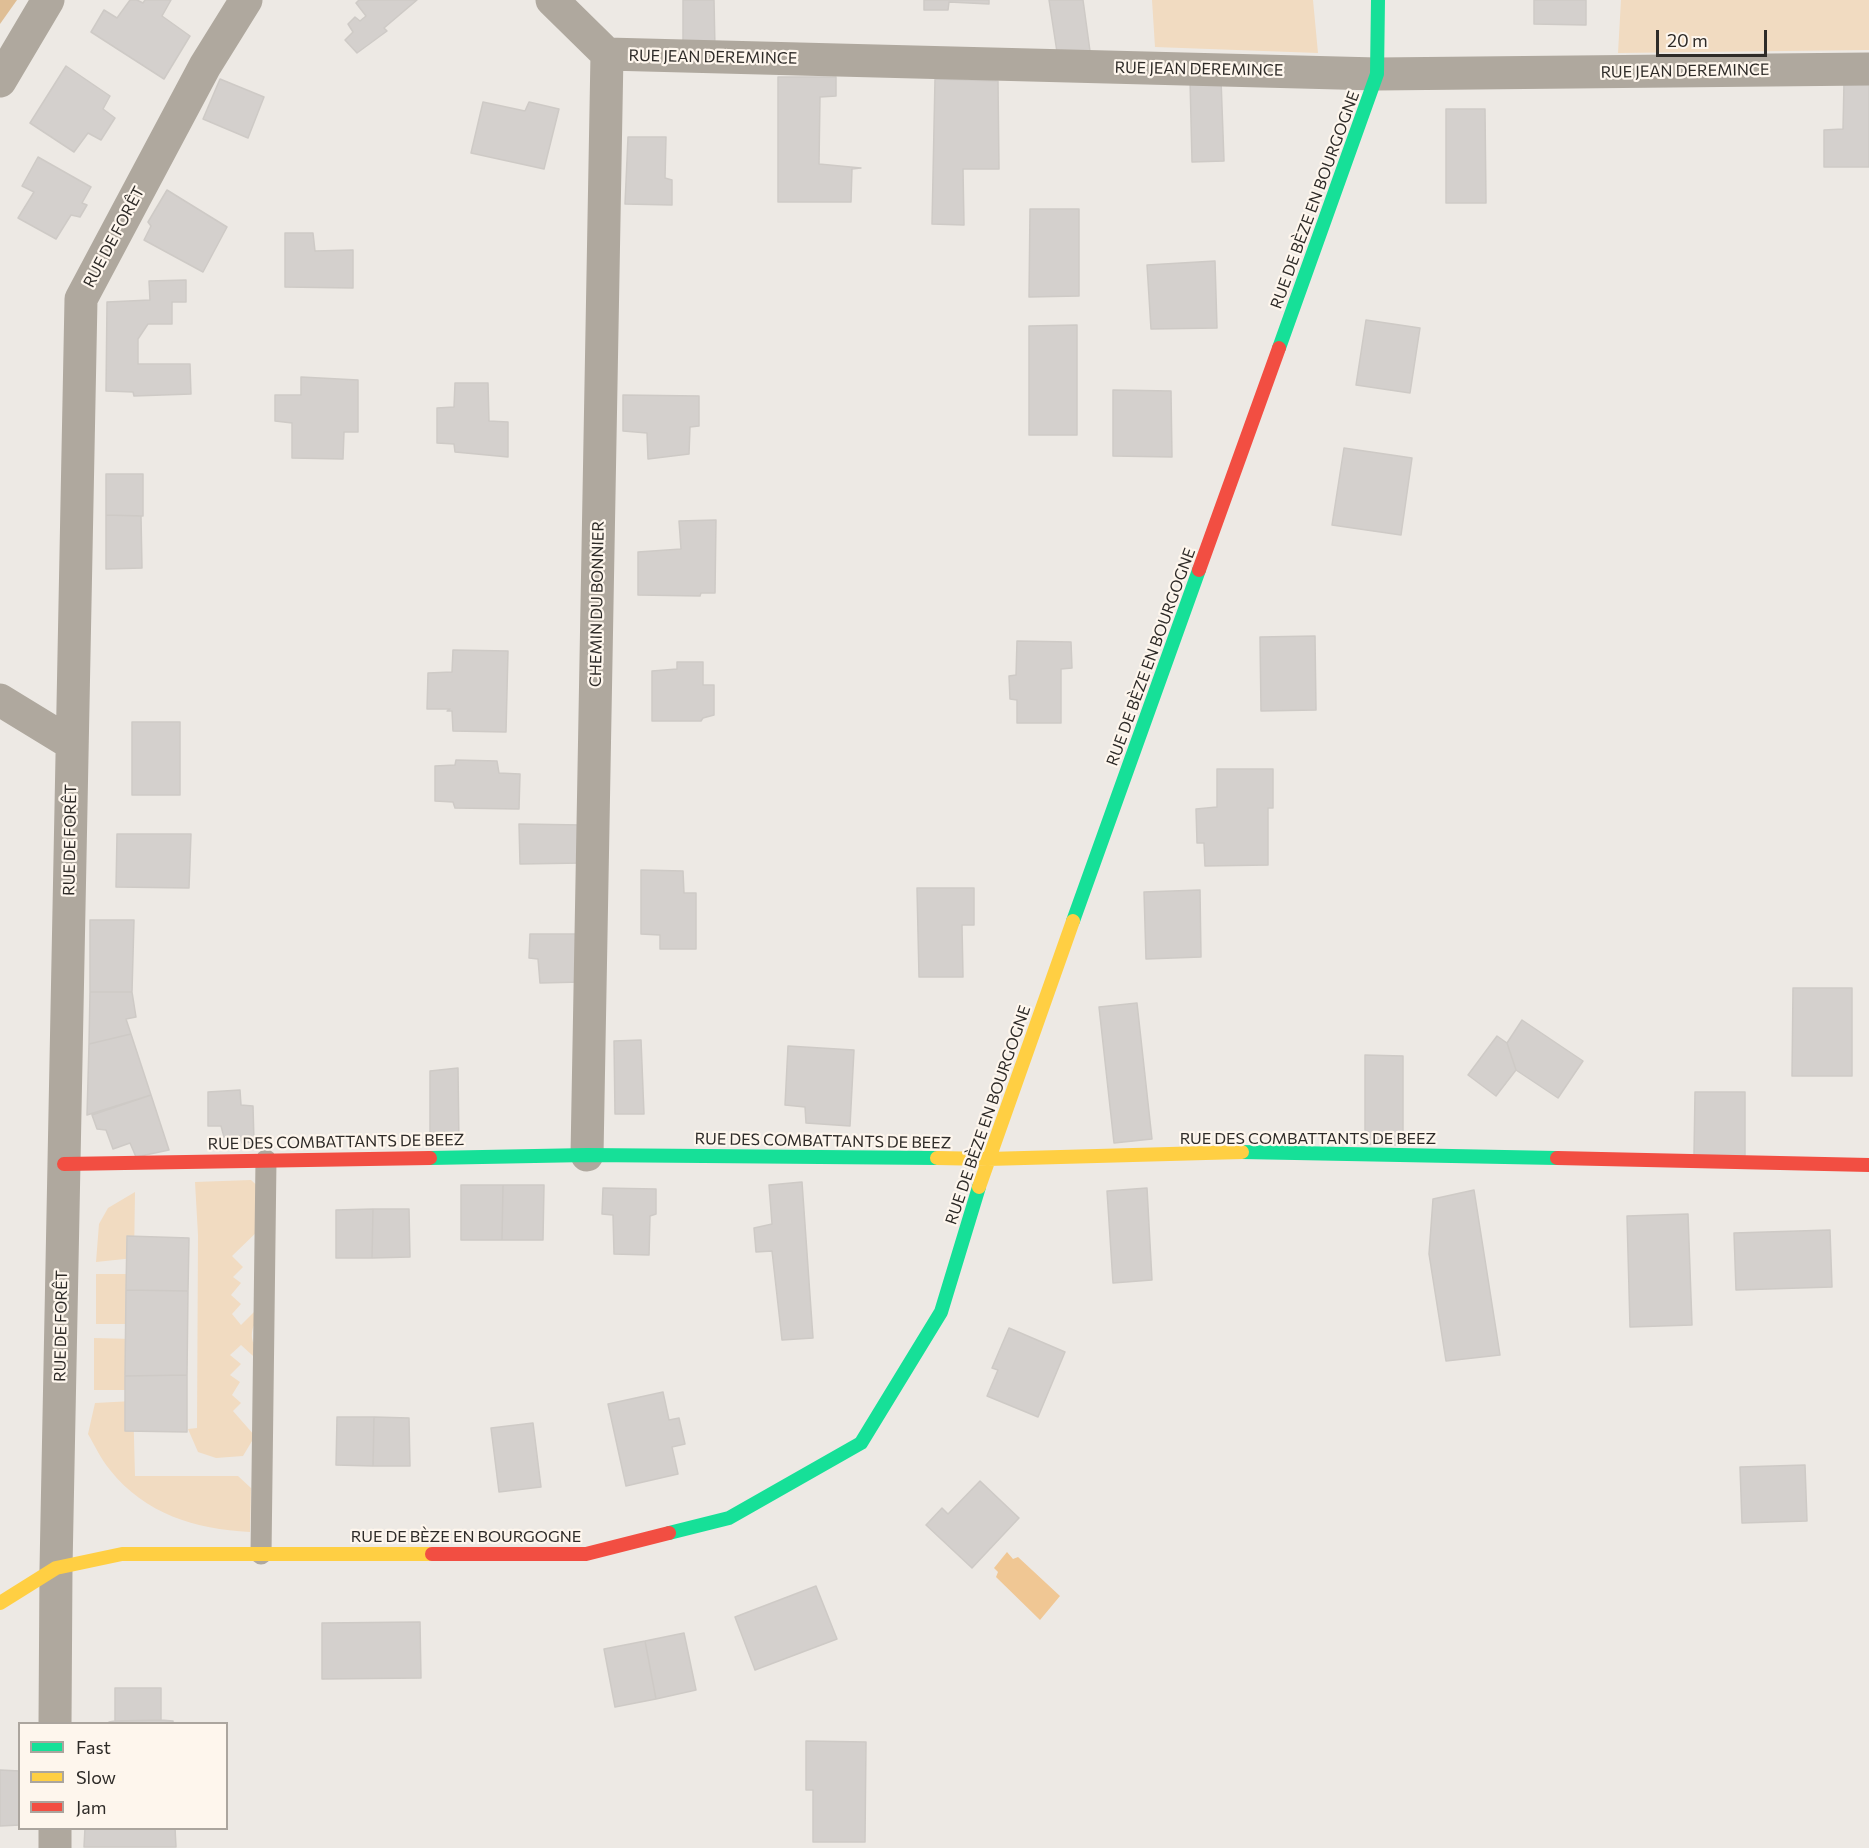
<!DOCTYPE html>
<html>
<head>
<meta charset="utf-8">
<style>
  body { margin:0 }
  #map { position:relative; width:1869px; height:1848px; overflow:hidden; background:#ede9e4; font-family:Commissioner,sans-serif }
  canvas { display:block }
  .legend { position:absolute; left:18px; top:1722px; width:210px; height:108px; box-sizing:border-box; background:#fef6ed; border:2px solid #aba59e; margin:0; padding:8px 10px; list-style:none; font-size:18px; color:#2e2b28 }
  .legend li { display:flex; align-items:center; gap:12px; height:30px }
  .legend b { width:30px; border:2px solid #aba59e }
  .scale { position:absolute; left:1656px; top:30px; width:111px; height:27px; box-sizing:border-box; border:3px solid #2e2b28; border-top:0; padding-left:8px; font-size:18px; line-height:21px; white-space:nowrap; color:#2e2b28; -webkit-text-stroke:4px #fef6ed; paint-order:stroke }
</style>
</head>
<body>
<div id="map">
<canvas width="1869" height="1848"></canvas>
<ul class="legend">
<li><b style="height:8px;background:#16e098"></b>Fast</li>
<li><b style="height:8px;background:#ffcf43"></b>Slow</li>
<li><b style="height:8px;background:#f24e42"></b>Jam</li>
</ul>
<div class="scale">20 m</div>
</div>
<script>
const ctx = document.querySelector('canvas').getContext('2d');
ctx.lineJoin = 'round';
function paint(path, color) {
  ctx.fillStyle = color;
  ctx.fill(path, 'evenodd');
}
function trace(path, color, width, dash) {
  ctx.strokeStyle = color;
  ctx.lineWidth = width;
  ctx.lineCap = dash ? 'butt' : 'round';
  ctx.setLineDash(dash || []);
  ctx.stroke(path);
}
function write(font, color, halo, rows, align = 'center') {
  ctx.font = font + ' Commissioner,sans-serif';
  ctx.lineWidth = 4.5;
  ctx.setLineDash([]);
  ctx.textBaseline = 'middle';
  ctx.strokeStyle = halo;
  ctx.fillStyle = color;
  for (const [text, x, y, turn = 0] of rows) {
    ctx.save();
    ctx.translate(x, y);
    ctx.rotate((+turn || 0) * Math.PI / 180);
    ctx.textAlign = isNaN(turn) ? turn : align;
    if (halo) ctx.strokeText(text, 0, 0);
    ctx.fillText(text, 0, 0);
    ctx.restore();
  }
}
paint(new Path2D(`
  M1152 0H1313L1318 53 1155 47Z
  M1621 0H1869V50L1618 53Z
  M251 1180 262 1190V1227L232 1256 243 1267 233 1277 241 1283 231 1295 241 1304 232 1314 241 1325 261 1305C261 1319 251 1322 252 1338 253 1348 264 1354 263 1365L241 1345 230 1355 241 1364 230 1375 240 1382 232 1395 241 1403 233 1411 255 1436 243 1456 216 1458 198 1452 188 1429 197 1428 198 1235 195 1182Z
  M135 1192 134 1258 96 1262 99 1224 108 1208Z
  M96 1274H135L134 1324H96Z
  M94 1338 134 1339V1390H94Z
  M133 1401 135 1476H238L251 1488 250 1532C195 1529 145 1514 110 1470 101 1459 95 1446 88 1434L95 1403Z`), '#f1dbc1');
paint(new Path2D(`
  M0 0H17L0 24Z`), '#dfbe95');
paint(new Path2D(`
  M1007 1552 1013 1559 1018 1557 1060 1596 1040 1620 996 1577 998 1572 994 1568Z`), '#f0c794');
const building = new Path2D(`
  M130 0H137L143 3 145 0H171L162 16 190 36 164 79 91 32 104 10 117 18Z
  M359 0H417L384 28 387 31 357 53 345 40 353 32 348 24 355 17 360 21 366 16 356 3Z
  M683 0H714L715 49 683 47Z
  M924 0H989V4L949 2 948 10H924Z
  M1049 0H1083L1090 51 1057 52Z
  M1534 0H1586V25L1534 24Z
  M66 66 110 96 103 109 115 118 101 140 88 133 74 152 30 123Z
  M778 77H836V96L820 97 819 164 861 168 852 169 851 202H778Z
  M220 79 264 97 248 138 203 119Z
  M935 79 998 81 999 169H963L964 225 932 224Z
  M1190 79H1221L1224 161 1192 162Z
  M1844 82H1869V167H1824V130L1843 129Z
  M483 102 525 111 529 102 559 109 544 169 471 153Z
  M1446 109H1485L1486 203H1446Z
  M628 137H666L665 178 672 180V205L625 204Z
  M38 157 91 187 82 203 87 205 80 217 71 215 56 239 18 218 34 192 22 186Z
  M167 190 227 227 203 272 144 240 151 226 148 222Z
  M1030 209H1079V296L1029 297Z
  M285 233H313L315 251 353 250V288L285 287Z
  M1215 261 1217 328 1151 329 1147 265Z
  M186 280V302H172V324H148L138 339V364H190L191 394 134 396 133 392 106 391 107 302 150 300 149 281Z
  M1366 320 1420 328 1410 393 1356 385Z
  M1077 325V435H1029V326Z
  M301 377 358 380V432H344L343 459 292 458V423L275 421V395H301Z
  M455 383H488L489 421 508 422V457L455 452 454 444 437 443V408L454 407Z
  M1113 390 1171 391 1172 457 1113 456Z
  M623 395 699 396V426L690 427 689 454 648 459 647 433 623 431Z
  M1344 448 1412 458 1401 535 1332 525Z
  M106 474H143V516L106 515Z
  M106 515 141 516 142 568 106 569Z
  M716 520 715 593H701L700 596 638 595V552L681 549 679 521Z
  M1315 636 1316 710 1261 711 1260 637Z
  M1017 641 1071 642 1072 668 1061 669V723H1017V700L1010 699 1009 676 1016 675Z
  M453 650 508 651 506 732 453 731 452 711H447L450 709H427L428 673 452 672Z
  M677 662H703V685H714V715L703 718 701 721H652V671L677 669Z
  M132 722H180V795H132Z
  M456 760 497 761 499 773 520 774 519 809 455 808 453 802 435 801V766L455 765Z
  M1217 769H1273V808H1268V865L1205 866 1204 843H1197L1196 809 1217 807Z
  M519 824 583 825V863L520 864Z
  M117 834H191L189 888 116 887Z
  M641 870 683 871 684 893H696V949H660V935L641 934Z
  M917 888H974V925H962L963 977H919Z
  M1200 890 1201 957 1146 959 1144 892Z
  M90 920H134L132 992H90Z
  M530 934H582V982L540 983 538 959 529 958Z
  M1793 988H1852V1076H1792Z
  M90 992H132L136 1017 126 1019 131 1034 89 1044Z
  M1137 1003 1152 1139 1114 1143 1099 1007Z
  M1522 1020 1583 1061 1558 1098 1516 1070 1507 1043Z
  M131 1034 151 1095 87 1115 89 1044Z
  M1497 1036 1507 1043 1516 1070 1496 1096 1468 1075Z
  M641 1040 644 1114H615L614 1041Z
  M788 1046 854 1050 850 1126 806 1123 805 1107 785 1105Z
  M1365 1055 1403 1056V1145L1365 1144Z
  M458 1068 459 1146H430V1071Z
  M240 1090 241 1105 253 1106 254 1142 242 1143 240 1136 224 1137 221 1126H208V1092Z
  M1695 1092H1745V1156L1694 1155Z
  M151 1095 169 1150 136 1157 130 1143 113 1149 106 1130 97 1129 92 1115Z
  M802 1182 813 1338 782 1340 772 1251 756 1252 754 1228 772 1224 769 1185Z
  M461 1185H503L502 1240H461Z
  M503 1185H544L543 1240H502Z
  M603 1188 656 1189V1214L650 1216 649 1255 614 1254 613 1215 602 1214Z
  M1147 1188 1152 1280 1113 1283 1107 1191Z
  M1474 1190 1500 1355 1446 1361 1429 1254 1433 1199Z
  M373 1209 372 1258H336V1210Z
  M373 1209H409L410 1257 372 1258Z
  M1688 1214 1692 1325 1630 1327 1627 1216Z
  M1830 1230 1832 1287 1736 1290 1734 1233Z
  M127 1236 189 1238 188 1291 126 1290Z
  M126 1290 188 1291 187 1375 125 1376Z
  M1009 1328 1065 1352 1038 1417 987 1396 998 1370 992 1368Z
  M187 1375V1432L125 1431V1376Z
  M663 1392 669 1420 679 1418 685 1444 672 1447 678 1474 626 1486 608 1404Z
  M337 1417H374L373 1466 336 1465Z
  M374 1417 409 1418 410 1466H373Z
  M533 1423 541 1487 499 1492 491 1428Z
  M1805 1465 1807 1521 1742 1523 1740 1467Z
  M980 1481 1019 1518 972 1568 926 1525 942 1508 948 1514Z
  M816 1586 837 1639 755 1670 735 1617Z
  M420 1622 421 1678 322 1679V1623Z
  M684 1633 696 1690 656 1699 645 1641Z
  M645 1641 656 1699 615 1707 604 1649Z
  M115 1688H161V1720L115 1721Z
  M161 1720 173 1721V1724H109V1722L115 1721Z
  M806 1741 866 1742 865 1842H813V1790H806Z
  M0 1770 20 1771V1825L0 1826Z
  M85 1828H175L176 1847H84Z`);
paint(building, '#d4d0cd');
trace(building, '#cecac6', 1.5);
trace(new Path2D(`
  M261 1554 266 1160`), '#afa89e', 21);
trace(new Path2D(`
  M552 0 607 54 1377 74 1869 69
  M0 81 48 0
  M0 700 72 744
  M587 1155 607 54
  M55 1724 56 1568 81 299 205 66 246 0
  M55 1848V1828`), '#afa89e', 33);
trace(new Path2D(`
  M1279 348 1377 74 1378 0
  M1073 921 1199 570
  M1242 1152 1557 1158
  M430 1158 587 1155 937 1158
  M669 1533 729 1518 861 1443 941 1312 979 1187`), '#16e098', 14);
trace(new Path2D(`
  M937 1158 988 1159 1242 1152
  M979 1187 1073 921
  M0 1603 56 1568 122 1554H432`), '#ffcf43', 14);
trace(new Path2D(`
  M1199 570 1279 348
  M1557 1158 1869 1165
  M64 1164 430 1158
  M432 1554H586L669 1533`), '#f24e42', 14);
write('16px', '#2e2b28', '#fef6ed', [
  ["RUE JEAN DEREMINCE",713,57,1],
  ["RUE JEAN DEREMINCE",1199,69,1],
  ["RUE JEAN DEREMINCE",1685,71,-1],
  ["RUE DE BÈZE EN BOURGOGNE",1315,200,-70],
  ["RUE DE FORÊT",114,237,-62],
  ["CHEMIN DU BONNIER",597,604,-89],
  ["RUE DE BÈZE EN BOURGOGNE",1151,657,-70],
  ["RUE DE FORÊT",70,840,-89],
  ["RUE DE BÈZE EN BOURGOGNE",988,1115,-71],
  ["RUE DES COMBATTANTS DE BEEZ",1308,1139],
  ["RUE DES COMBATTANTS DE BEEZ",823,1141,1],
  ["RUE DES COMBATTANTS DE BEEZ",336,1142,-1],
  ["RUE DE FORÊT",61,1326,-89],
  ["RUE DE BÈZE EN BOURGOGNE",466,1537]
]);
</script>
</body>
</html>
